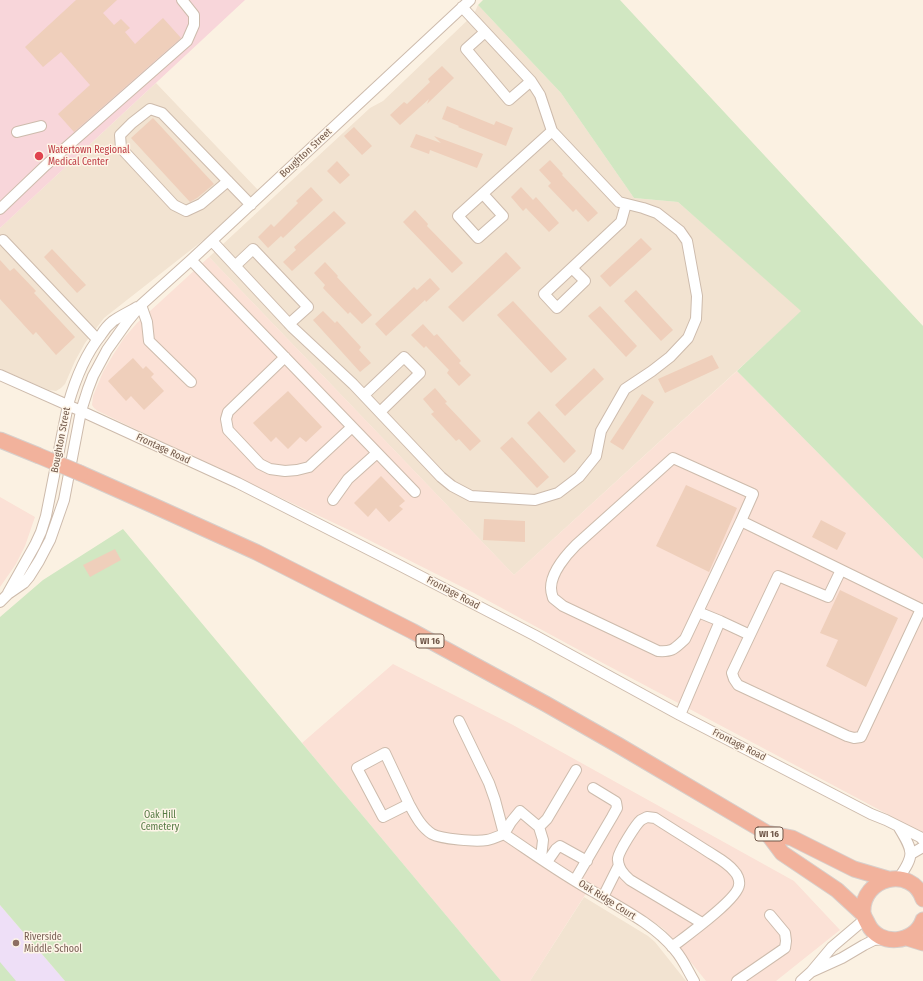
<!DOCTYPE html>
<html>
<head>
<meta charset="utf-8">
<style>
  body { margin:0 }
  canvas { display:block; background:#fbf1e2 }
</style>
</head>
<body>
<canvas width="923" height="981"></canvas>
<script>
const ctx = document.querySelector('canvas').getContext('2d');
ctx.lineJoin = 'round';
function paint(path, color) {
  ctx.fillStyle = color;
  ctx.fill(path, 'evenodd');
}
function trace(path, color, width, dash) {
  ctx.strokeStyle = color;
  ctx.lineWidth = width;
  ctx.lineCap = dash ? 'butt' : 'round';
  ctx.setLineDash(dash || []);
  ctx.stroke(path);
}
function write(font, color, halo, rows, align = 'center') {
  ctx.font = font + ' "Fira Sans Condensed",sans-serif';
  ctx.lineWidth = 3;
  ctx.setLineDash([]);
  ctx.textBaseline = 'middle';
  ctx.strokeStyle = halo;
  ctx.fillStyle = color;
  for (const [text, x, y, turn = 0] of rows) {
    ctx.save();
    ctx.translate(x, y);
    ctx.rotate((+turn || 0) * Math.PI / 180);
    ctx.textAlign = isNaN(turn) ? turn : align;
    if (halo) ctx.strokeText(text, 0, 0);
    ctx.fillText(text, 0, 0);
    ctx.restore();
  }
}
paint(new Path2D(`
  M478 5 561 93 634 198 678 202 802 311 514 575 209 257 370 108 383 101 474 14Z
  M156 83 258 190 206 238 104 318 85 343 75 361 65 384 61 388 56 391 49 390 0 369V228Z
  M584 897 648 936 655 942 686 981H530Z`), '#f2e3d1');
paint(new Path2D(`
  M209 257 514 575 737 371 923 559V833L601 662 474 593 349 530 129 426 98 411 94 408 92 405 93 396 103 372 113 355 124 338 137 323Z
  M0 497 35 517 25 546 16 564 0 587Z
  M393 664 513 725 794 881 840 930 776 981H706L665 930 654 922 592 884 530 981H501L302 743Z`), '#fbe1d6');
paint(new Path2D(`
  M0 905 65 981H0Z`), '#eedff7');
paint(new Path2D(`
  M0 0H245L0 228Z`), '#f8d6da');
paint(new Path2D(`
  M483 0H620L923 326V559L737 371 801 311 678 202 634 198 561 93 478 5Z
  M123 529 501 981H65L0 905V617L43 580Z
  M0 962 16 981H0Z`), '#d1e7c2');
paint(new Path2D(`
  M76 0H117L103 13 114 25 121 19 130 28 125 32 135 44 163 18 181 38 74 132 58 114 90 85 61 52 43 67 25 47Z
  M442 66 454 78 427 104 429 99 400 125 390 115 404 102 407 104 430 82 428 79Z
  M447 106 494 125 496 121 513 128 506 146 458 127 459 126 442 119Z
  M153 118 214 184 197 198 190 202 131 138Z
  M354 127 372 146 362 155 344 136Z
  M416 134 441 143 434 136 483 154 477 168 430 150 429 154 410 147Z
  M550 160 563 174 562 175 598 213 588 222 576 209 573 212 548 186 551 183 539 170Z
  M337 161 350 175 340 184 327 171Z
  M311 187 323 200 283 238 281 236 268 248 258 237 271 224 274 227 298 203 296 201Z
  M521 187 533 200 536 197 559 223 549 232 526 208 523 211 511 197Z
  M415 210 428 224 427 226 463 263 452 273 403 222Z
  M334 211 346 223 292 271 283 262 296 250 294 247Z
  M641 238 652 249 610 287 600 276Z
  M52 249 86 285 77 293 44 257Z
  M506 252 521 268 463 322 448 307Z
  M0 260 10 271 14 268 36 291 34 293 75 337 56 355 36 332 33 335 0 299Z
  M325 262 338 276 337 277 372 315 362 324 350 312 348 314 323 288 325 285 314 273Z
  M430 278 440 289 426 302 425 300 386 336 375 324 414 287 417 290Z
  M636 290 673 330 661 341 624 301Z
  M513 301 567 359 551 373 497 315Z
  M600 306 637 346 626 357 588 316Z
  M323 311 335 323 337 321 361 347 359 350 371 363 360 372 313 320Z
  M423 324 434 336 437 334 461 361 459 363 471 375 459 386 447 373 449 370 426 346 424 348 411 335Z
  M712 355 719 368 665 393 658 379Z
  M133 358 143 369 146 366 154 374 151 377 164 391 144 410 131 396 126 401 108 381Z
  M594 368 604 379 565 416 555 405Z
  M435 388 447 402 445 403 481 441 470 451 459 439 456 441 431 414 434 412 423 399Z
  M288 391 322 427 306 442 300 437 288 449 276 437 271 442 253 423Z
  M642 394 654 402 623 450 610 442Z
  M539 411 576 451 564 463 527 423Z
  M512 437 549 477 537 488 500 448Z
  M381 476 405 501 399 506 403 509 389 522 376 508 368 517 354 503Z
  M686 485 737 508 709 572 656 546Z
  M484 519 525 521V542L483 540Z
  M821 520 846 533 837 550 812 537Z
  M115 549 121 560 90 577 83 565Z
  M840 590 898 618 866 687 826 666 838 640 820 633Z`), '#efcfbb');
const minor = new Path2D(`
  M485 32 466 49 509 100 531 81
  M17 132 41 126
  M228 181 201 204 186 211 174 205 121 148 120 135 132 123 150 109 162 113 251 205
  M483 194 503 216 478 238 458 216 552 131
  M0 209 46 165 187 41 194 25V15L182 0
  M3 240 97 339
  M212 241 292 327 353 384 441 477 452 486 471 496 535 500 558 493 579 477 596 456 601 431 625 389 652 371 670 357 688 338 696 319 697 296 687 241 680 231 657 213 643 208 619 202 552 131 540 95 531 81 462 7
  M191 260 415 492
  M235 266 253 249 308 307 289 324
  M572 268 585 281 557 308 544 294 621 222 626 204
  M141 305 147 322 149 341 191 382
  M285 357 228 412 226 419 228 430 260 464 270 469 285 471 297 470 309 467 352 427
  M0 375 81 411 238 483 397 564 534 635 680 715 871 814 886 820 898 826
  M364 395 404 357 420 373 380 412
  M333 500 348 479 377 453
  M741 521 685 639C674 649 673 652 658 651L563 606 553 598C552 595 551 591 551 588 551 573 566 555 576 545L673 458 753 494 741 521 921 609
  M8 593 35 545 41 532 46 516 68 405C75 380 84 356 101 335 104 330 108 325 113 321 120 316 129 312 137 307
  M0 602 8 594 24 583 29 577 39 561 50 540 64 500 81 411 88 389 93 376 107 350 127 322 141 305 191 260 470 0
  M698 612 720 621
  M750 635 778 576 828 597 841 570
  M680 715 720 621 750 635 732 673 734 679 738 685 847 736 854 738 861 737 921 609 923 610
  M459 721 489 783 495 800 504 834
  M409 804 385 753 357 768 383 817 409 804C415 815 421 827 432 834 441 839 476 842 487 840 493 839 499 836 504 834L511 822 520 811 539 827 543 840 541 858
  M539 827 547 819 576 770
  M504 834C534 854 563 875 594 892 621 908 655 925 675 950 683 959 688 971 694 981
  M911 854 923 847
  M547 862 556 849 560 846 587 861
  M898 879C916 854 913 851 898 826L920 837 923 840
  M575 880 612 817 617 808 616 802 593 788
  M603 897 619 865
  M865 919 832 947 811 972 842 958 864 945 874 940 885 939
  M672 947C685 937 738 899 739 885 740 880 737 874 734 871 727 862 716 857 707 851 690 840 672 829 655 818L647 817C645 818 643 819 641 820 636 824 619 851 618 858 617 867 623 874 630 880L702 923
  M737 981 785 948 786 941 785 933 770 915
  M801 981 811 972`);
const highway = new Path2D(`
  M0 440 37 455
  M80 473 152 505 256 552 412 631 546 704 618 745 767 833
  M923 899C912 865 861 877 863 913 864 917 866 920 868 924 879 947 915 944 923 920
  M863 914 837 890 782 853 767 833 792 838 854 869 888 879
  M907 938 923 943`);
trace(minor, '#cdbbac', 12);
trace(highway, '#d7d0cc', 17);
trace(minor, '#fff', 10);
trace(highway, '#f2b29c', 15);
const highwayBridge = new Path2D(`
  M37 455 80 473`);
trace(highwayBridge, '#d7d0cc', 17, []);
trace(highwayBridge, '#f2b29c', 15);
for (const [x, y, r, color] of [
  [39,156,5,"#e0444e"],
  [16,943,4,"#8d6e63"]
]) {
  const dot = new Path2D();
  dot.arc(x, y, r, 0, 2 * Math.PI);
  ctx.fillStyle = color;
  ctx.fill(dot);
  trace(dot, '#fef5e8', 1.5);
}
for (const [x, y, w] of [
  [430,641,28],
  [769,834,28]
]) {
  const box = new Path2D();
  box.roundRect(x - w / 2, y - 7, w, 14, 3);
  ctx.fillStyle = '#fef5e8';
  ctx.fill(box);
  trace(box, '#71584a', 1);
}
write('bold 9px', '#71584a', null, [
  ["WI 16",430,641],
  ["WI 16",769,834]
]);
write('10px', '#be3a42', '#fef5e8', [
  ["Watertown Regional",48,150],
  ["Medical Center",48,162]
], 'left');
write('10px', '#71584a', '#fef5e8', [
  ["Boughton Street",306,153,-43],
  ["Boughton Street",61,440,-79],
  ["Frontage Road",163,449,25],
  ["Frontage Road",453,593,28],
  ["Frontage Road",739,745,27],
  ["Oak Ridge Court",607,900,32]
]);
write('10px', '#567b45', '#fef5e8', [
  ["Oak Hill",160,815],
  ["Cemetery",160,827]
]);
write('10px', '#785e54', '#fef5e8', [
  ["Riverside",24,937],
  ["Middle School",24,949]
], 'left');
</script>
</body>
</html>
